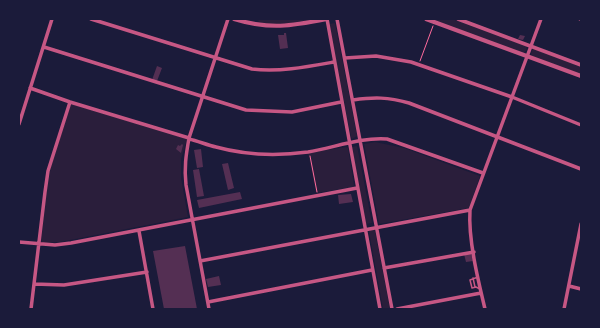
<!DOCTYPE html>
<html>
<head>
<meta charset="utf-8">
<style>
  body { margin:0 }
  #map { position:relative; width:600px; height:328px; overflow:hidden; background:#1b1b3a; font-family:"DejaVu Sans",sans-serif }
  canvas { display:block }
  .frame { position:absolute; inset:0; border:20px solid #1b1b3a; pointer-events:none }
</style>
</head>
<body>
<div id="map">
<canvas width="600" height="328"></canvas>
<div class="frame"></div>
</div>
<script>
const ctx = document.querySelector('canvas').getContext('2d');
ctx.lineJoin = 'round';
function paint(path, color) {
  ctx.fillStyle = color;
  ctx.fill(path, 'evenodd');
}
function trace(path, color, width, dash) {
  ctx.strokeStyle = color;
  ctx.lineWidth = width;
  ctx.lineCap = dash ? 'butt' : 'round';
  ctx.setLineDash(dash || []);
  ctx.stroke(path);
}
paint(new Path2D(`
  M259 19H311C298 22 268 29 258 21Z
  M432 19H452L526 46 527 49 524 53Z
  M335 23 357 136 352 139 351 137 329 24Z
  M535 49 581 67V74L532 56 531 54 532 50Z
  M71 104 187 139 181 159V178L188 217 60 242 41 243 46 194 51 166Z
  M375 142 404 148 480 176 469 208 379 224 364 144Z
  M357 146 372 223 366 224 352 147Z
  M346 147 348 148 354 185 353 187 316 193 308 153Z
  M370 229H374L375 231 390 309H383L369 232Z`), '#2a1e3b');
paint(new Path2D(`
  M284 33H286L288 48 280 49 278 35H284Z
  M520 35 525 36 523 40 518 39Z
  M157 66 162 68 157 81 152 80Z
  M182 144 183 145 181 153 176 149 178 145 180 146Z
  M201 149 203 167 197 168 194 150Z
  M228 163 234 188 228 190 222 164Z
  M199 169 204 196 197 197 193 170Z
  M240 192 242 199 199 208 197 200Z
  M351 194 353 202 339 204 338 195Z
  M185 246 197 309H164L153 251Z
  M471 253 473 261 466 262 464 254Z
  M219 276 221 285 208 287 206 279Z`), '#542f53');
trace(new Path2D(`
  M420 61 433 26
  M310 156 317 192`), '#ff6b9d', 1);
trace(new Path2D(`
  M478 277 470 280 472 288 476 287 480 289
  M473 278 475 287`), '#c65784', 1.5);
trace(new Path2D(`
  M91 19 252 69C280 72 306 67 334 62
  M327 19 380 309
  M337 19 392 309
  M580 19H581
  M44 47 246 110 292 112 341 102
  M345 58 376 56 411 62 512 97 581 125
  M30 88 70 102 189 138
  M353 100C374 97 388 97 409 103L581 169
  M19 124 52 19
  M189 139C198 141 207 145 216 147 245 155 278 156 308 152 333 148 361 137 387 139L483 173
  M139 231 153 309
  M19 242 55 245 71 243 357 188
  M200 261 470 210
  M384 268 474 252
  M34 284 64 285 147 272
  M569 286 581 289
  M208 302 372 270
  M31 309 45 192 48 171 70 102
  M209 309 186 185C184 168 186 155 189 138L228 19
  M397 309 481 293
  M485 309C478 280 468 239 470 210L541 19
  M564 309 581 224`), '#c65784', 3.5);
trace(new Path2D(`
  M234 19C270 30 291 26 327 19
  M426 19 581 76
  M458 19 581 65`), '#c65784', 4);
</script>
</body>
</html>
